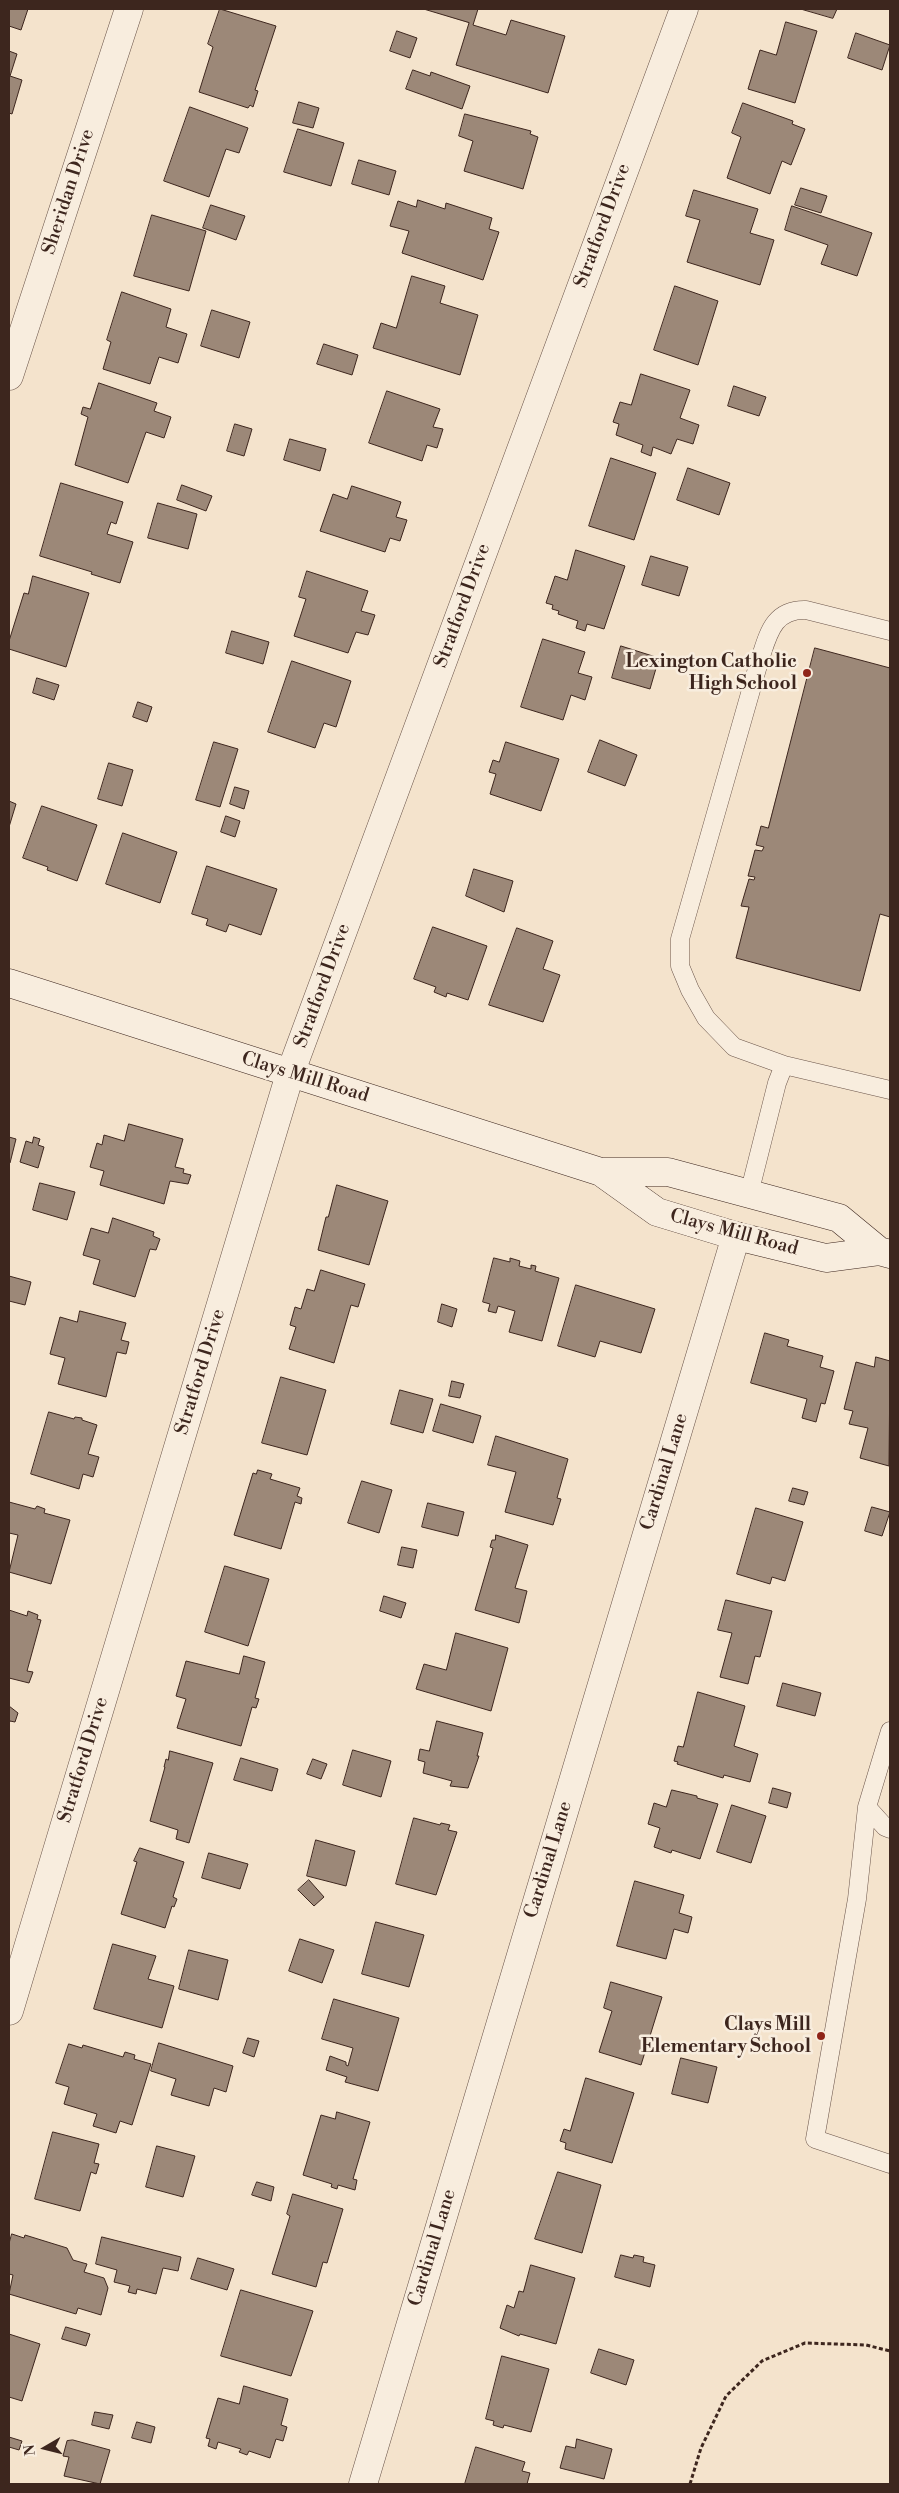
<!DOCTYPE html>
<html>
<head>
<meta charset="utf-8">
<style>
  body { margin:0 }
  #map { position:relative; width:899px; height:2493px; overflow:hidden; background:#f4e3cc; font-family:"Libre Bodoni",serif }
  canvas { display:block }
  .frame { position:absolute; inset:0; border:10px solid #3d261e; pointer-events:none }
  .north { position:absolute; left:20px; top:2423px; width:50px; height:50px; -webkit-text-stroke:4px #f8edde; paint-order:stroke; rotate:262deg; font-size:14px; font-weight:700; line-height:20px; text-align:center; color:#3d261e }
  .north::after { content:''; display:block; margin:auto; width:18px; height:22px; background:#3d261e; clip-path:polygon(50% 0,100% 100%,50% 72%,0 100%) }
</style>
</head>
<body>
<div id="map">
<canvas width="899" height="2493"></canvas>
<div class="frame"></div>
<div class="north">N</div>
</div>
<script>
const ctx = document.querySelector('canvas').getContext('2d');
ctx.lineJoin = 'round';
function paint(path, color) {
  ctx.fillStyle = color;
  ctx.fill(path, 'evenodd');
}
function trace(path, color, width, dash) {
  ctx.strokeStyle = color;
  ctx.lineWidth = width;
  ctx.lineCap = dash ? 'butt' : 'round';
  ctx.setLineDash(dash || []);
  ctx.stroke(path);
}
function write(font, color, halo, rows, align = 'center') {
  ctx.font = font + ' "Libre Bodoni",serif';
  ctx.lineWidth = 5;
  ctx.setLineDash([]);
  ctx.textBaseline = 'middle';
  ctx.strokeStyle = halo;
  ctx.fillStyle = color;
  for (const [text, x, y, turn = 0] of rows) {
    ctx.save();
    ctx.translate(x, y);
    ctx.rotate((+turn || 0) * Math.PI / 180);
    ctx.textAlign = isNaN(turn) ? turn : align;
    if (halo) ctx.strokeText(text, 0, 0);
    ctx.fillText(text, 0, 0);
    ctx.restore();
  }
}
const building = new Path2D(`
  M9 9H28L21 30 9 26Z
  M220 9 276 26 255 90 258 91 253 107 250 105 248 108 199 92 213 47 208 44Z
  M424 9H478L473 25 506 35 511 20 565 36 548 93 456 65 469 23Z
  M801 9H837L833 18Z
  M786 22 817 31 795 103 748 89 760 50 776 55Z
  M397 31 417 38 410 58 390 51Z
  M856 33 890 45 882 70 848 58Z
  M9 51 17 54 10 76 22 80 12 114 9 113Z
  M413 70 430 76 431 72 470 86 462 109 406 89Z
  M299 102 319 108 313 128 293 123Z
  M743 103 793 121 792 124 805 129 791 165 782 161 770 194 727 178 741 137 732 133Z
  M190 107 248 128 239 153 226 149 209 197 164 181Z
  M465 114 531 131 530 134 538 137 523 189 464 171 473 141 459 136Z
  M298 129 344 143 331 186 284 172Z
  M359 160 396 171 389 195 352 184Z
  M801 188 827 196 821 213 795 205Z
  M694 190 758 209 750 233 774 240 760 285 687 262 700 220 686 216Z
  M418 200 445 209 446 203 492 218 489 229 499 232 483 280 402 253 409 231 390 226 398 201 416 207Z
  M211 205 245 216 236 240 203 228Z
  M792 206 872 233 857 276 821 264 828 245 785 230Z
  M152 215 206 231 189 291 134 276Z
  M412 276 445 286 440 303 478 315 460 375 373 348 381 323 396 328Z
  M675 286 718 301 698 365 654 350Z
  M122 292 171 309 166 327 187 334 178 363 159 357 150 384 103 369 111 342 107 340Z
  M212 310 250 322 239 358 201 346Z
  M324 344 358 355 352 375 317 364Z
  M641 374 690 390 680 418 699 425 693 444 677 439 671 454 653 447 651 456 641 452 643 445 616 435 619 424 613 422 620 402 631 405Z
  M99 383 157 403 154 411 171 417 164 438 146 432 128 483 75 465 88 417 81 414 83 407 90 409Z
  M734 386 766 397 759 416 728 406Z
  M387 391 440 409 433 427 443 429 437 448 427 445 422 461 369 443Z
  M235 424 252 429 244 456 227 451Z
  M290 439 326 449 320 471 284 460Z
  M611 458 656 473 634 540 589 526Z
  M688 468 730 483 719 515 677 500Z
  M61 483 123 502 116 524 111 522 107 534 133 542 120 583 91 574 92 572 40 556Z
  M182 485 212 496 206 511 177 500Z
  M352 486 401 502 396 517 407 520 400 541 390 538 385 552 320 531 333 494 347 499Z
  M158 503 197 514 188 549 148 538Z
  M576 550 625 566 604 629 587 624 585 631 576 628 578 621 558 614 559 611 552 609 553 605 546 603 555 576 567 580Z
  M651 556 688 567 679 596 642 585Z
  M307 571 368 591 361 611 375 615 368 635 356 632 348 653 294 636 306 599 299 597Z
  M33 576 89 593 66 667 9 649V641L24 593 28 594Z
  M232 631 269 642 263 664 226 653Z
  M543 639 585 652 578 673 592 677 585 700 571 695 563 720 521 707Z
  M621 646 659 658 650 689 612 678Z
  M815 648 890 668V917L880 914 860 991 736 958 749 907 741 906 749 879 754 880 755 877 748 876 755 850 762 851 764 847 756 845 761 826 768 828Z
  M292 661 351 681 336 727 324 723 315 748 268 732Z
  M37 678 59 685 54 700 33 693Z
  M138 702 152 707 147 722 133 717Z
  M600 740 637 755 625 786 588 772Z
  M214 742 238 749 220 807 196 800Z
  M506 742 559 759 541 811 490 794 496 774 489 772 493 760 499 762Z
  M109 763 133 770 122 806 98 799Z
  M235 787 249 791 244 809 230 804Z
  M9 801 16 804 9 827Z
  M42 806 97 825 77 881 47 870 48 867 23 858Z
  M226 816 240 821 235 837 221 832Z
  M123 833 177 852 160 903 106 884Z
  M207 866 277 889 261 935 229 924 226 932 206 925 208 919 192 914Z
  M474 869 513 881 504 912 466 896Z
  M433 927 487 946 468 1000 447 993 446 997 434 992 436 987 414 979Z
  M517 928 553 941 543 969 560 975 543 1022 489 1005Z
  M129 1124 183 1139 175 1167 184 1169 183 1173 191 1175 188 1184 170 1181 164 1204 100 1185 104 1171 90 1167 97 1143 102 1145 104 1135 124 1141Z
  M9 1137 16 1139 10 1163H9Z
  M34 1137 40 1139 38 1145 44 1147 38 1168 20 1162 26 1141 32 1143Z
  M40 1183 75 1192 67 1220 33 1210Z
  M337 1185 388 1201 369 1265 318 1250 326 1217H328Z
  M113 1218 154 1232 153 1236 160 1239 156 1250 150 1249 135 1297 93 1284 100 1260 83 1255 91 1228 108 1233Z
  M494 1258 510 1262V1258L520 1261 519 1266 531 1269V1265L536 1266 535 1271 559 1278 542 1341 509 1332 515 1311 498 1306 496 1313 488 1311 490 1304 483 1302Z
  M321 1270 365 1284 358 1307 351 1305 334 1363 289 1349 296 1327 290 1325 295 1307 301 1309 307 1289 314 1291Z
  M9 1276 31 1282 25 1305 9 1301Z
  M576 1285 655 1309 641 1353 600 1341 595 1357 558 1346Z
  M442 1304 457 1309 452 1327 438 1322Z
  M80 1311 126 1323 121 1340 129 1342 126 1354 117 1352 106 1397 58 1384 65 1358 50 1354 60 1317 77 1322Z
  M765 1333 789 1340 787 1346 823 1356 820 1367 834 1371 825 1404 821 1403 816 1422 802 1418 807 1399 751 1383Z
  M876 1357 890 1361 889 1466 860 1458 868 1428 849 1424 853 1411 844 1409 856 1362 874 1367Z
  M281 1377 326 1390 307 1455 262 1443Z
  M452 1381 464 1384 460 1398 449 1396Z
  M400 1390 433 1399 423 1433 391 1424Z
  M441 1404 481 1416 473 1443 433 1431Z
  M49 1412 74 1419 75 1417 82 1418V1420L97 1425 88 1454 99 1457 93 1477 83 1474 79 1489 31 1474Z
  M496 1436 568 1459 557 1498 561 1499 553 1525 505 1512 516 1472 488 1465Z
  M258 1470 272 1474 270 1479 300 1488 297 1496 302 1498 301 1504 295 1502 281 1549 234 1535 253 1473 256 1474Z
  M362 1481 392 1490 379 1533 348 1523Z
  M793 1488 808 1492 804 1505 789 1501Z
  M9 1502 35 1509 37 1506 45 1509 44 1513 70 1520 51 1584 9 1572 18 1535 9 1533Z
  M428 1503 464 1512 458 1536 422 1527Z
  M872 1507 890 1512 882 1536 865 1531Z
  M756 1508 803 1522 785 1581 772 1577 770 1584 737 1574Z
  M496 1535 528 1545 515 1588 527 1591 519 1623 475 1610 493 1548 490 1547 492 1540H495Z
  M402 1547 417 1550 413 1568 398 1565Z
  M225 1566 269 1579 248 1646 205 1632Z
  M384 1596 406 1603 401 1618 380 1611Z
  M726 1600 772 1611 760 1657 755 1656 748 1684 720 1677 732 1633 718 1630Z
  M9 1610 27 1616 28 1611 38 1615 37 1619 41 1620 27 1671 33 1672 29 1683 9 1678Z
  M456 1633 508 1648 491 1711 416 1689 424 1664 446 1670Z
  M244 1656 265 1662 255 1698 259 1699 256 1708 252 1707 241 1746 177 1728 186 1699 176 1696 186 1661 239 1674Z
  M783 1683 821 1693 815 1716 777 1706Z
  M698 1692 745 1706 734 1746 758 1754 750 1782 724 1775 723 1778 677 1764 678 1762 674 1761 678 1746 683 1747Z
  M9 1706 18 1713 15 1722 10 1721 9 1724Z
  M437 1721 483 1733 477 1756H479L468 1788 450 1786 452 1781 423 1773 425 1762 418 1760 420 1749 429 1751Z
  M353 1750 391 1761 381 1797 343 1785Z
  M170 1751 213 1763 189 1843 176 1839 178 1830 150 1821 165 1767H164L166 1759 168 1760Z
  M241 1758 278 1769 272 1791 234 1780Z
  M313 1759 327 1764 321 1779 307 1774Z
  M773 1788 791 1793 787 1808 769 1803Z
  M672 1790 697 1796V1798L718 1804 700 1859 672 1850 671 1853 654 1847 660 1828 648 1824 654 1803 666 1807Z
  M732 1805 766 1816 751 1863 717 1852Z
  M414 1818 440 1825 441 1823 450 1825 448 1830 457 1832 436 1895 396 1884Z
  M316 1840 355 1851 346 1886 307 1876Z
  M140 1848 184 1862 173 1897 177 1899 174 1907 172 1906 165 1928 121 1914 137 1862 134 1861Z
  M209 1853 248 1864 240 1889 202 1878Z
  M309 1880 324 1897 314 1906 298 1890Z
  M635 1881 684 1895 679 1913 692 1917 688 1933 674 1929 666 1959 617 1946Z
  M376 1922 424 1935 409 1987 362 1974Z
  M300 1939 334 1950 322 1983 289 1971Z
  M113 1944 156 1956 148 1979 174 1986 162 2028 94 2009Z
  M189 1950 228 1960 218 2000 179 1989Z
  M611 1982 662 1997 641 2065 599 2052 612 2011 604 2008Z
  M334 1999 399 2018 378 2091 345 2082 347 2077 326 2070 330 2056 346 2062V2065L348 2066 353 2048 322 2039Z
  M248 2038 259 2041 254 2057 243 2053Z
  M159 2043 233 2066 226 2092 214 2088 209 2106 171 2095 176 2079 151 2071Z
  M69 2044 82 2048 83 2045 123 2057 125 2052 135 2055 134 2059 151 2064 132 2125 120 2121 116 2133 93 2126 97 2114 64 2104 69 2087 56 2083Z
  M681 2058 717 2067 708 2103 672 2094Z
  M586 2078 634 2093 612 2163 565 2149 566 2143 560 2141 564 2129 570 2131Z
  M337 2112 370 2122 353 2179 357 2180 355 2190 338 2185 337 2189 331 2187 332 2184 303 2175 321 2115 335 2119Z
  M53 2132 99 2144 94 2163 99 2164 96 2174 91 2172 80 2211 35 2199Z
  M157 2146 195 2156 183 2197 146 2187Z
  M558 2172 601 2185 582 2253 535 2239Z
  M257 2182 274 2187 271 2201 252 2195Z
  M293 2194 343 2209 327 2263 323 2262 316 2287 272 2274 290 2216 287 2214Z
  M12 2234 24 2238 25 2235 67 2248 73 2260 87 2264 84 2272 104 2278 108 2288 101 2315 78 2308 76 2314 9 2294 13 2275 9 2274V2244Z
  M102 2237 181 2257 178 2271 163 2268 156 2294 137 2289 136 2294 128 2292 130 2286 114 2282 117 2270 96 2264Z
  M621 2255 633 2258 634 2255 644 2257 643 2262 655 2265 650 2287 615 2277Z
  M198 2258 234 2269 227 2290 191 2279Z
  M531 2265 575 2278 556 2344 520 2334 519 2336 500 2328 507 2305 514 2308 519 2291 523 2292Z
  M241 2290 313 2311 291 2376 221 2356Z
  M66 2327 90 2334 86 2346 62 2339Z
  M9 2334 40 2344 22 2401 9 2397Z
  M599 2349 634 2360 626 2385 591 2373Z
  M502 2356 549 2369 531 2432 504 2425 503 2428 493 2425 494 2421 486 2419Z
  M244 2386 288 2399 281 2425 287 2427 283 2441 276 2439 270 2458 249 2451 247 2455 239 2452 241 2449 218 2442 216 2449 208 2446 210 2439 206 2438 218 2398 239 2404Z
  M95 2412 113 2415 109 2429 92 2425Z
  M137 2422 155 2427 151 2443 132 2438Z
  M9 2437 22 2441 19 2450 9 2447V2449Z
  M577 2439 612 2449 604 2479 560 2468 566 2446 575 2448Z
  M73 2440 110 2450 100 2484 64 2476 69 2457 63 2456 67 2441Z
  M476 2447 525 2462 522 2471 530 2473 527 2484H465Z`);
paint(building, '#9c8878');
trace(building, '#3d261e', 1);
const lane = new Path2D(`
  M890 631 806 610C772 609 768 636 759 662L680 939V966L690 990 706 1018 734 1047 784 1065 890 1090
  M749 1194 777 1083 784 1065
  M890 1731 867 1807 857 1899 815 2139 890 2164
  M867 1807 885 1827 890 1829`);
const street = new Path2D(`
  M9 376 129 9
  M9 2011 290 1074 684 9
  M363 2484 736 1236`);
const secondary = new Path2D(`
  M9 983 601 1172 657 1212 736 1236 826 1258 879 1251 890 1254
  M601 1172H668L839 1218 879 1251`);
trace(lane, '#6b554a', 19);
trace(street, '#6b554a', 29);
trace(secondary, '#3d261e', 29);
trace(new Path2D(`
  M690 2484 701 2448 726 2396 762 2361 805 2343 866 2345 890 2351`), '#3d261e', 3, [4, 2.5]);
trace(lane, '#f8edde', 18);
trace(street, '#f8edde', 28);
trace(secondary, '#f8edde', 28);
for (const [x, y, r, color] of [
  [807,673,5,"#8f2418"],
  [821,2036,5,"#8f2418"]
]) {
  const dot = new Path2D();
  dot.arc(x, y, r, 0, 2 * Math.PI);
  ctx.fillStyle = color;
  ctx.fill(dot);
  trace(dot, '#f8edde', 2);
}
write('19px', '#3d261e', '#f8edde', [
  ["Sheridan Drive",69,192,-72],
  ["Stratford Drive",603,226,-70],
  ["Stratford Drive",463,606,-70],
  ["Stratford Drive",323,986,-70],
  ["Clays Mill Road",305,1078,17],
  ["Clays Mill Road",734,1233,15],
  ["Stratford Drive",201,1372,-73],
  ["Cardinal Lane",665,1472,-73],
  ["Stratford Drive",84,1760,-73],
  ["Cardinal Lane",549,1860,-73],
  ["Cardinal Lane",433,2248,-73]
]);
write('bold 19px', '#3d261e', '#f8edde', [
  ["Lexington Catholic",797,662],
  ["High School",797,684],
  ["Clays Mill",811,2025],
  ["Elementary School",811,2047]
], 'right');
</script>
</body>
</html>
